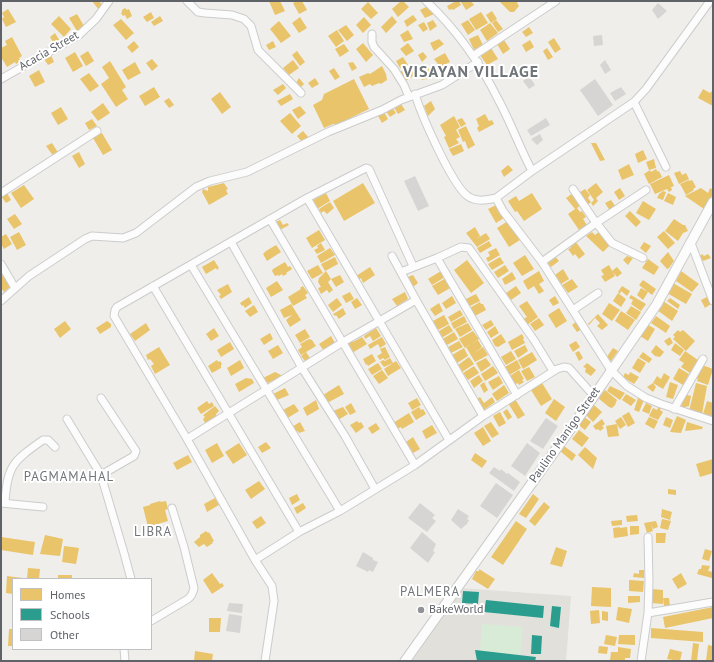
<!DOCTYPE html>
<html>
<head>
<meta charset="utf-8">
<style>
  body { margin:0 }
  #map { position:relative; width:714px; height:662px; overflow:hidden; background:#efeeea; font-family:"PT Sans",sans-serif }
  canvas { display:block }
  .frame { position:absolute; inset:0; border:2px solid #5f6368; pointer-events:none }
  .legend { position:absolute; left:12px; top:578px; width:140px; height:72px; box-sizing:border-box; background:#fff; border:1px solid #bfc1c3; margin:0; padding:5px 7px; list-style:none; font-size:12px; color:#5f6368 }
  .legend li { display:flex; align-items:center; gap:8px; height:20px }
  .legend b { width:20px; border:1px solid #bfc1c3 }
</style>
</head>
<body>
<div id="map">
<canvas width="714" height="662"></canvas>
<div class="frame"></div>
<ul class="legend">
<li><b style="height:11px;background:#e9c46a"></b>Homes</li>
<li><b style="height:11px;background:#2a9d8f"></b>Schools</li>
<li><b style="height:11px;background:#d6d5d3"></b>Other</li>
</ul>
</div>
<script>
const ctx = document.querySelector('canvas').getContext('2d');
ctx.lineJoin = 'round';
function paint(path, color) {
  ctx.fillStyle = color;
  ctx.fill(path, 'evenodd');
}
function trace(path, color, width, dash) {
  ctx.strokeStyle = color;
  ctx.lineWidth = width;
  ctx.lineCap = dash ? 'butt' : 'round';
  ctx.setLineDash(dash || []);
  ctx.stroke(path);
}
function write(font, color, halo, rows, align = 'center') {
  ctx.font = font + ' "PT Sans",sans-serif';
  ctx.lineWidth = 4;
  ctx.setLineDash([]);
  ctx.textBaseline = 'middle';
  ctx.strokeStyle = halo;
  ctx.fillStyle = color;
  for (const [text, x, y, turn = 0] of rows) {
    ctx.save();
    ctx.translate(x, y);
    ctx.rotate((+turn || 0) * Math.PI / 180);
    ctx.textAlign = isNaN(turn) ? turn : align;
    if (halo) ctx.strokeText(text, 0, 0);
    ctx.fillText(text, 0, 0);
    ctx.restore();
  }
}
paint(new Path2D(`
  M460 588 571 596 566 661H412Z`), '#e2e0da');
paint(new Path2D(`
  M482 624 523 627 520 655 480 651Z`), '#d8ebd6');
paint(new Path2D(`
  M92 1H99L103 6 99 10Z
  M269 1H280L285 11 275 15Z
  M297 1H302L307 10 299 14 293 3Z
  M401 1H405L404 2 409 7 398 17 392 9Z
  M456 1H459L461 5 453 10 452 9 449 10 447 6Z
  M463 1H471L474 5 466 10 461 2Z
  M499 1H519L517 3 519 6 514 12H510Z
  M368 2 378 13 371 19 361 9Z
  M428 6 434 14 425 18 420 10Z
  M125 8 127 10 129 9 132 16 127 19 125 15 123 16 121 13 122 12V10Z
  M8 9 16 22 6 27 2 19 4 17 2 13Z
  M492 11 497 19 491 23 486 15Z
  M151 12 154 18 147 22 143 17Z
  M481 12 488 23 476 30 469 19Z
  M77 14 84 26 77 31 69 18Z
  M413 15 417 20 407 27 404 21Z
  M59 16 71 29 64 37 51 24Z
  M160 16 163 21 154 26 151 22Z
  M392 16 397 22 386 33 381 27Z
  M300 17 307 28 299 33 292 23Z
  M364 17 371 25 363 33 356 25Z
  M121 19 134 33 126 40 113 25Z
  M433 20 437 26 430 31 427 23Z
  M468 20 475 30 468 35 461 24Z
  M496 20 503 29 498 32 492 23Z
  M279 21 291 36 281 43 270 29Z
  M424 22 428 29 423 32 418 25Z
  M490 23 498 33 487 41 480 30Z
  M346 25 354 35 347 41 338 30Z
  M529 27 533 33 526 37 522 32Z
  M337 30 344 41 336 47 328 36Z
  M408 30 413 39 404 42 400 35Z
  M55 33 61 43 55 46 50 37Z
  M478 35 483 45 474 50 469 39Z
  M12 37 22 56 19 58 21 61 16 64 15 62 7 67 1 57V48L7 45 5 41Z
  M554 38 561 49 555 53 548 42Z
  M439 39 444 44 434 51 430 43Z
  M504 40 510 49 503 54 497 44Z
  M530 40 534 47 526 52 522 45Z
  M134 41 139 47 132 53 127 47Z
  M273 41 276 47 269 50 266 45Z
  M363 43 373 55 366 62 356 49Z
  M408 43 414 51 406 56 400 49Z
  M344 44 349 51 340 57 335 49Z
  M491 48 498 59 487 65 480 55Z
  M547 48 553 57 548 60 543 51Z
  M88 51 94 61 86 66 80 56Z
  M297 51 305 62 300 66 292 55Z
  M75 52 83 66 73 72 65 58Z
  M423 52 427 57 422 62 418 55Z
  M445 53 450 62 440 67 434 59Z
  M51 55 54 62 48 65 44 59Z
  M403 57 408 65 400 68 396 61Z
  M152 59 158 66 152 71 146 63Z
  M293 60 299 68 289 75 283 68Z
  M110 61 126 87 122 90 128 99 116 107 101 84 109 78 102 67Z
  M135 62 141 73 128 80 122 70Z
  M353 62 357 68 352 71 348 63Z
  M411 65 417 74 405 81 400 72Z
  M382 66 386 74 387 80 381 84 379 83 372 86 370 84 364 87 359 77 368 73 370 74Z
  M427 66 434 77 422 80 418 71Z
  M334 68 340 77 335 80 329 71Z
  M39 70 45 82 35 87 29 76Z
  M89 73 99 86 90 92 80 79Z
  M299 78 304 84 299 89 296 83Z
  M315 78 319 84 312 88 308 83Z
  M354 79 369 109 338 124H333L324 128 313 105 322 100 324 94Z
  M283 84 286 88 278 95 273 90Z
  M154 87 160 97 145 106 139 96Z
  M703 89 710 93 712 91H713V106L698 98Z
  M220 92 231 107 222 114 211 99Z
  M290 94 293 99 281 106 277 101Z
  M169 98 174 105 169 108 164 101Z
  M399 101 405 110 398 114 393 106Z
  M431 101 435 109 428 116 424 106Z
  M103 103 110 113 98 121 91 112Z
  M300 106 306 113 298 119 292 110Z
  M391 106 396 113 390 117 385 110Z
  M61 107 68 119 58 125 51 113Z
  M384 112 388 119 382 123 378 116Z
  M290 113 301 126 292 134 280 121Z
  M485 114 489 121 492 120 494 124 479 132 477 128 479 126 476 119Z
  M454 116 460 127 456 130 460 137 456 139 459 143 449 148 444 137 446 136 440 125Z
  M462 118 466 124 461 127 457 120Z
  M92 119 97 126 89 130 85 123Z
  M466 126 475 145 468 149 465 141 463 142 458 130Z
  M303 131 309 138 302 142 297 136Z
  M102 133 112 150 103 155 93 138Z
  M52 143 59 154 54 157 46 146Z
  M591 143H596L605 160 600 161Z
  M461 144 464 151 453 156 449 149Z
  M643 150 647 159 638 163 635 154Z
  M79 152 85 164 79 168 72 156Z
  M654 159 656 168 649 170 646 162Z
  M629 164 634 175 622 180 618 170Z
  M508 165 513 170 504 177 501 171Z
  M656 169 658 172 659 171 662 177 649 184 644 174 650 170 651 172Z
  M680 171 682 175 686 173 689 179 679 184 674 173Z
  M669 175 674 186 671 187 672 190 669 192 667 189 655 194 650 184Z
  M689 180V181L692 180 696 187 693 189 694 190 686 195 680 184Z
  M224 183 228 189 226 190 228 194 209 205 202 192 203 189 208 191V187Z
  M363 183 375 203 344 221 333 201Z
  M596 183 603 192 596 198 598 201 593 206 591 203 594 200 587 190Z
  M24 185 34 199 21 208 11 193Z
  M620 188 625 196 619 200 614 192Z
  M701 188 708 193 710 188 713 190V194L704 209 685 196Z
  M585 189 590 195 588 198 591 202 586 206 577 194Z
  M663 191 666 192 663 200 657 198 659 194Z
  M7 193 11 200 6 203 1 196Z
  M326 193 330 201 317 209 313 200Z
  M532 193 542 209 524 221 517 211 515 212 508 201 516 196 519 201Z
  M573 193 581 205 577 208 580 212 582 211 586 217 583 219 587 225 579 230 568 214 575 209 566 198Z
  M668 193 676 197 673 205 664 201Z
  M611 200 616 207 610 211 605 203Z
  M643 201 656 209 649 220 636 213Z
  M330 202 334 208 327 214 324 211 321 213 319 209Z
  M496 205 504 218 496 223 488 209Z
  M630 211 641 222 636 227 625 216Z
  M15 214 22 224 14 229 7 219Z
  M674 219 683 225H685L688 231 683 233 678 241 665 231Z
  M280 220 283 225 287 223 289 225 280 230 276 222Z
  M508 221 520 240 509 247 497 228Z
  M475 227 480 236 476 239 486 233 490 239 477 247 466 233Z
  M319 230 325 240 312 248 306 238Z
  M600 231 610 245 603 252 586 236 592 232 595 235Z
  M664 231 675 243 668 249 657 237Z
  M19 232 26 245 17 250 10 237Z
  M6 234 12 244 4 249 1 244V237Z
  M489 241 492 246 480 253 477 248Z
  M575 241 585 254 579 259 575 254 573 256 568 249 571 248 569 245Z
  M644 242 651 246 646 253 640 248Z
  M321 243 325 250 317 254 314 250 318 248 317 246Z
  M276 245 281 252 267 261 263 254 266 251Z
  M330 248 335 255 321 263 317 256Z
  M496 248 500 255 488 262 486 258 490 256 488 252Z
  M668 252 674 261 669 268 667 269 660 261Z
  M702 254 704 256 708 254 711 258 703 261 700 256Z
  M525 255 534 269 522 276 513 263Z
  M554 255 559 261 551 267 546 261Z
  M627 256 633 258 628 265 623 260Z
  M335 257 338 264 325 271 321 264Z
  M500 257 504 263 492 270 488 264Z
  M648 259 659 267 654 275 642 268Z
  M214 260 219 268 217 270 216 268 206 274 202 267Z
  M467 260 484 283 471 293 454 270Z
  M285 262 288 267 290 266 292 269 286 273 287 274 283 276 282 274 279 276 278 275 275 276 272 271 273 269Z
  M318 265 323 273 312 279 307 271Z
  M505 265 509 271 498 278 494 272Z
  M609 265 615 276 605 282 601 276 604 275 601 270Z
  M370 267 375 275 363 283 361 278 358 280 356 276Z
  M617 267 622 273 617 277 612 271Z
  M563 269 569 279 561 284 555 275Z
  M326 271 331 279 340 275 344 282 336 287 331 279 328 282 333 290 329 293 327 290 321 294 318 288 321 287 318 282 319 278Z
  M441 271 445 277 432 285 428 279Z
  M539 271 544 281 539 284 544 291 539 294 534 286 528 290 523 281Z
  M681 271 699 284 692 292 676 281Z
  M512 272 516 279 505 285 502 279Z
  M3 275 11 286 4 292 1 288V277Z
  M413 275 418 283 413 287 408 277Z
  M446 278 452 287 438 295 432 286Z
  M572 279 578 287 568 293 562 285Z
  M643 280 656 289 652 295 639 285Z
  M277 281 283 290 271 297 266 288Z
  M673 283 692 294 686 304 667 293Z
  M228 284 232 292 221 299 219 296 221 295 217 290Z
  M303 286 308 293 305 295 307 298 293 306 288 297 301 289 300 288Z
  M516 286 521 293 511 300 506 293Z
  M622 286 630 291 627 296 621 291 620 294 618 292Z
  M641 288 648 292 643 300 637 295Z
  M350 292 354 299 346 303 342 296Z
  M405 292 408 299 397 306 392 299Z
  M618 293 626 299 621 307 613 301Z
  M476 294 480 301 468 307 464 300Z
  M631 295 646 304 641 311 631 304 633 300 629 298Z
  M452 296 456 303 446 309 442 303Z
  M555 296 559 303 553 306 549 300Z
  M249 297 252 303 245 308 243 305 242 306 240 303Z
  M707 297 711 304 705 308 701 300Z
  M337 298 342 305 333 312 328 305Z
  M357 298 362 305 355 309 351 302Z
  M670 298 680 305 678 309 667 301Z
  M527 301 538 317 527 325 523 319 527 317 519 306Z
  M663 301 678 311 672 321 657 310Z
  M480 302 481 304H483L486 310 473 317 468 309Z
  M439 303 443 311 435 316 430 309Z
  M609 303 620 310 612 321 602 314Z
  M291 304 301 320 290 327 286 320 292 315 284 318 280 310Z
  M254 305 258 312 250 317 245 311Z
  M631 306 641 312 636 320 626 313Z
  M343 308 346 314 339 319 336 315 335 316 333 314Z
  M559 308 567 321 556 328 548 315Z
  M460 310 463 315 451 322 448 317Z
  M621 311 635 320 628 330 615 321Z
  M598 314 608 325 602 330 597 326 600 323 595 318 589 325 588 324Z
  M444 315 449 324 436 331 431 322Z
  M464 316 467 322 454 329 451 323Z
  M656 316 670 326 666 333 651 323Z
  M539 318 544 325 535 331 530 324Z
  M491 320 494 325 486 330 482 325Z
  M65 321 71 329 60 338 54 329Z
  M107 321 111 324V327L100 334 96 328Z
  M577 321 582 329 577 332 572 325Z
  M146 323 150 330 135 341 130 334Z
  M468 323 472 330 460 337 455 329Z
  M647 324 655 329 648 341 640 336Z
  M449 325 453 331 440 339 436 333Z
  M495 326 499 333 491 338 487 332Z
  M214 328 219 336 211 341 206 334Z
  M376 328 381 336 373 341 370 336 365 339 364 336Z
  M305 329 310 337 300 343 295 335Z
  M678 330 680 332 683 330 695 341 686 351 673 339 675 337 673 335Z
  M473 331 479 339 465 348 459 339Z
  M454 332 458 339 445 346 441 340Z
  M270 333 273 339 264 345 260 339Z
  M501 334 506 342 498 347 495 346 492 340Z
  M522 334 524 338 523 339 525 343 512 350 508 342Z
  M331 336 335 343 324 351 319 344Z
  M362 337 367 344 352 353 347 345 349 341 352 339 353 342Z
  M382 337 386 344 380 348 378 344 370 349 368 345Z
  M670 337 673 343 668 346 664 341Z
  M309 339 312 340 316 346 301 355 298 350 302 347 300 344Z
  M478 340 482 347 473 354 483 347 488 355 475 362 466 347Z
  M459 341 463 347 451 353 448 347Z
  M576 341 580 347 573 352 569 345Z
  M230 342 234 349 221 357 217 350Z
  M675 343 684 350 680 356 671 350Z
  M278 345 283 353 273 359 268 351Z
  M525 345 528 351 518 358 514 351Z
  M656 345 664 352 660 357 655 356 651 352Z
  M159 347 170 365 155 374 151 366 154 364 150 359 148 360 146 355Z
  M385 347 390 357 385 360 383 358 380 360 377 356 382 353 380 349Z
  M464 348 468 356 457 363 452 355Z
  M613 348 618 351 611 361 606 358Z
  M511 351 516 359 506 365 501 357Z
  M579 351 583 358 579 361 575 353Z
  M685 351 698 360 690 373 681 367 684 363 679 360Z
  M306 352 310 358 305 361 301 356Z
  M532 352 537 360 523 369 518 360Z
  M643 352 652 359 649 363 639 357Z
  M372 354 376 361 368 366 367 364 366 365 363 359Z
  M469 357 474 364 462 372 458 365Z
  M390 358 393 363 384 367 380 362 383 360 385 361Z
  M486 358 491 365 481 372 476 363Z
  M638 358 646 363 640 373 632 368Z
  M217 360 218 362 220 361 222 364 221 365V368L212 373 208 366Z
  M240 360 244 368 231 376 227 368Z
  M517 360 521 368 508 376 503 368Z
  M396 361 401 368 388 376 384 369Z
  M378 363 382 369 372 375 368 369Z
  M587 363 596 370 591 376 585 372 586 368 583 367Z
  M702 365 713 369 708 385 697 381 698 379 696 378Z
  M474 366 479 373 468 380 463 373Z
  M493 366 498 373 485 381 481 374Z
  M529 367 535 377 527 381 521 371Z
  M679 368 689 374 683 385 673 379Z
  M382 370 388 378 379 384 373 376Z
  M519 370 524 379 522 380 524 382 519 385 518 383 514 385 510 378 511 377 510 376Z
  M275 372 283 376 268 383 263 378Z
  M630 372 639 377 634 384 623 377 625 373 629 375Z
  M664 373 670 377 663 389 653 383 656 387 653 392 647 387 653 383 657 376 661 379Z
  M479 375 483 381 474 388 470 381Z
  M499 376 503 383 493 390 488 382Z
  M246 378 252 379 254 383 239 392 235 384Z
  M484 382 488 390 484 393 480 385Z
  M670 382 678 385 673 399 666 397Z
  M542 383 552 399 541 406 531 390Z
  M696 383 707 386 702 414 694 411 693 412 689 411Z
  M339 385 344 394 327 403 323 395Z
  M504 385 509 393 497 401 492 394Z
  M610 386 625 393 620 400 607 391Z
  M285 388 289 395 277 400 273 394Z
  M605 390 617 400 615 405 612 408 609 407 598 398Z
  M626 394 636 400 631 406 622 400Z
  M684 394 691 396 689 406 681 408Z
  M480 397 484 403 492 397 495 402 484 410 477 399Z
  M417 398 421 405 412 410 408 403Z
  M638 398 644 400 639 412 634 410Z
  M515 399 525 415 518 419 508 403Z
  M554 399 565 407 556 421 545 413Z
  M316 400 319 409 307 416 303 408Z
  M207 401 209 404 212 402 214 406 201 414 197 408Z
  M707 401 713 403 712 417 703 414Z
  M351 403 356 412 350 415 345 407Z
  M646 403 652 406 649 414 642 411Z
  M294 404 299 411 286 419 281 411Z
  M594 405 602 412 593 422 585 414Z
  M215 406 219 411 216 414 217 417 206 425 203 419 205 417 203 415Z
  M659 406 661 408 660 410 663 412 658 420 649 416 653 408 657 410Z
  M343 407 348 414 338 420 333 411Z
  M419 407 421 410 423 409 426 414 416 420 411 412Z
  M507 409 512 417 508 420 503 412Z
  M500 412 506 423 499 427 493 416Z
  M629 412 635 423 628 427 622 416Z
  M409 413 414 422 402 429 401 427 397 429 393 423Z
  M583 416 591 422 585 430 577 424Z
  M677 416 686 420 681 433 670 432Z
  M621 417 626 425 620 429 615 421Z
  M649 417 658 421 654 429 645 424Z
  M666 417 673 420 670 428 663 425Z
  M602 419 605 424 602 426 604 428 600 431 598 429 596 430 593 426Z
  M357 421 359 423 361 422 364 427 356 433 350 425Z
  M300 422 305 431 299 433 298 431 293 434 290 428Z
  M491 422 499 434 492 438 484 426Z
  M687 422 703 427 702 429 685 431Z
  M376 423 380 429 372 434 368 428Z
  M617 424 619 436 608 437 606 426Z
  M432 425 437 433 426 439 422 431Z
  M483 427 491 441 483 446 474 433Z
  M579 430 589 438 582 447 572 439Z
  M413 437 420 449 413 453 406 442Z
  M266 442 271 448 262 453 258 447Z
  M217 443 224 456 212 463 205 450Z
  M239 443 247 455 233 464 225 452Z
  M564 446 576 455 572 461 560 451Z
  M585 447 597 458 593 469 578 455Z
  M475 453 487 461 482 468 471 460Z
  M188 455 192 462 177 470 173 463Z
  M713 459V473L700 477 696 464Z
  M259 481 265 489 251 499 245 490Z
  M668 489 676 490V495L668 494Z
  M297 494 300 500 292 505 289 498Z
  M533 494 539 499 526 518 519 514Z
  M215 498 219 505 207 512 204 504Z
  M160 501 161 502 166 501 168 509 165 510 168 521 148 527 143 507 150 505V504Z
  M544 502 550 507 535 526 529 521Z
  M303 503 306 508 297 514 294 508Z
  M662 509 672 512 670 520 661 517Z
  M637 515 638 521 627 522 626 516Z
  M261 516 266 523 257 529 252 522Z
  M662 519 671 521 668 530 660 528Z
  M622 520V525L612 526 611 521Z
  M516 521 527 529 503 565 491 557Z
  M656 521 658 527 653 529 651 524 653 531 647 533 644 523Z
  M630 526H639V534L630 535Z
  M620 527V528L627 527 628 536 614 538 613 528Z
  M206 531 208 533 209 532 214 541 212 542 213 543 207 547 204 544 199 547 194 542 200 537V535Z
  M656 533H666L665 543H656Z
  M45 535 63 539 60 556 40 554Z
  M1 537 35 542 33 555 1 550Z
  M64 546 79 548 76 564 62 562Z
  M556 547 567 551 562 567 550 564Z
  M705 549 712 551 709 561 702 559Z
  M702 565 710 566 708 571 713 572 712 578 697 574 699 569H701Z
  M28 568 40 569 39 579H27Z
  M479 569 495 579 488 589 472 579 476 571H479Z
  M639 570H644V578L633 577 634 573 639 574Z
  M212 573 220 584 222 583 224 586 212 594 203 580Z
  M681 573 687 584 678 589 672 579Z
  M58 575H72V579H58Z
  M7 576 22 578 13 579V594L6 593Z
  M629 580 644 581 643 592 629 591Z
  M592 587 611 588V607L591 606Z
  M652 589 663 590V604L651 603Z
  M628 596H640V602L628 603Z
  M663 598H669L670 606H664Z
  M618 607 632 609 629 623 616 620Z
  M713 607V618L665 628 663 617Z
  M599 610 600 623 591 624 590 611Z
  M602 611 608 612V621L602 620Z
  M209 618H221L220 632H209Z
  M651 628 703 632V642L651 638Z
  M9 629H13V646H8Z
  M606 635 617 637 615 646 604 644Z
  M619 635H635V645L618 644Z
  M693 643 699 644 697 661H691Z
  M708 645 713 646V661H706Z
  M599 646 608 647 607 654 598 653Z
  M618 647 631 649 630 658H625V661H610L611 652H618Z
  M670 649 682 652 680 661 667 659Z
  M195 651 213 654 212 661H194Z`), '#e9c46a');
paint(new Path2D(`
  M463 591 479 592 478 604 462 603Z
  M486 600 544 606 543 618 484 612Z
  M552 606 561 607 559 628 550 626Z
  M532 635 542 636 541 654H531Z
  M475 650 536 657 535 661H477Z`), '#2a9d8f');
paint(new Path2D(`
  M658 3 667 11 658 19 652 10Z
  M602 35 603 45 594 46 593 36Z
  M605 60 611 70 605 74 600 65Z
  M529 76 535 85 529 89 523 81Z
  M595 79 613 105 598 116 580 90Z
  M621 87 626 94 615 101 610 93Z
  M546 118 550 125 531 136 527 130Z
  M540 134 543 140 537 145 531 139Z
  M415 176 429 206 418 211 404 181Z
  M546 418 558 426 543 449 530 441Z
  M527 443 540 453 525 476 511 466Z
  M494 467 500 471 501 469 507 474 508 473 520 482 514 491 489 473Z
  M496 483 513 495 497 518 480 506Z
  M420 503 435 515 432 518 436 521 427 532 408 518Z
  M458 509 469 516 467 519 469 520 467 524 461 529 451 520Z
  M422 532 436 544 433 551 435 552 428 563 410 548Z
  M363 552 373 558V560L378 562 373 572 369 570 368 572 356 566Z
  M229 603 243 604 242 613 227 611Z
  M229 614 242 616 240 633 226 631Z`), '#d6d5d3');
const minor = new Path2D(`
  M187 1 198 12 205 13 232 15 244 19 251 26 258 50 301 93
  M426 1C456 29 480 63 498 99 511 123 520 148 532 171L496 198 503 211 542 262 611 370 627 386 646 398 661 404 713 421
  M372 34V42L374 47 394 69 404 85 409 97
  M473 56 556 1
  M1 79 79 35 96 19 109 1
  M415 94C421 114 453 188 469 197 477 202 487 200 496 198
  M634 102 666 167
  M532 171 634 102 646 89 710 1
  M573 189 594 220 612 243 643 258
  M1 193 97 131
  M307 198 449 440
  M270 219 415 465
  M231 242 302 368 345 436 375 489
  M691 243 713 301
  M392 256 416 300 483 416
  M437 258 517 395
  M542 262 596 223 646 190
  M1 264 15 288
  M191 265 340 511
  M401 272 437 258 461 247 469 248 534 340 553 371
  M153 286 299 532
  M1 301 29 276 85 239 92 236 123 238 136 233 196 187 210 181 247 172 328 132 382 110 401 100 442 85 478 62
  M573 310 598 293
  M674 409 703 359
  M67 419 101 475 124 553 131 579
  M187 439 343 342 416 300
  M101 475 134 456 136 451 101 398
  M1 503 43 507
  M5 503C7 466 13 461 43 440H48L55 447
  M255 560 299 532 340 511 415 465 483 416 557 369 564 367 569 368 594 396
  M648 613 713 602
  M151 621 188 599C192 596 193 593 194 588L184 547 172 508
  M124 649 125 661
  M265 661 274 601 272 586 255 560 187 439 114 316 115 310 117 307 307 198 366 168 369 169 413 266
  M641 661 648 613 649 582 648 537`);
const tertiary = new Path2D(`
  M405 661 594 396 657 304 713 202`);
trace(minor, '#cbcccc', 9);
trace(tertiary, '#cbcccc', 11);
trace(minor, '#fdfcfc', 7);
trace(tertiary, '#fdfcfc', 9);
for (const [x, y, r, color] of [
  [421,610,4,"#919496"]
]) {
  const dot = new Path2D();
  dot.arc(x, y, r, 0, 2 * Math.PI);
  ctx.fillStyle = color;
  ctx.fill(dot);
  trace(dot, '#fff', 1.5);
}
write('12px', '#5f6368', '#fff', [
  ["Acacia Street",49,51,-30],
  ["Paulino Manigo Street",565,435,-55]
]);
write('12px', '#5f6368', '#fff', [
  ["BakeWorld",429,610]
], 'left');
ctx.letterSpacing = '1px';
write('13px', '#70757a', '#fff', [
  ["PAGMAMAHAL",69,477],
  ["LIBRA",153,532],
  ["PALMERA",430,592]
]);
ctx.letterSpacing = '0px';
ctx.letterSpacing = '1px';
write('bold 16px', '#70757a', '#fff', [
  ["VISAYAN VILLAGE",471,72]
]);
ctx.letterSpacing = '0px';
</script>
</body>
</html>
